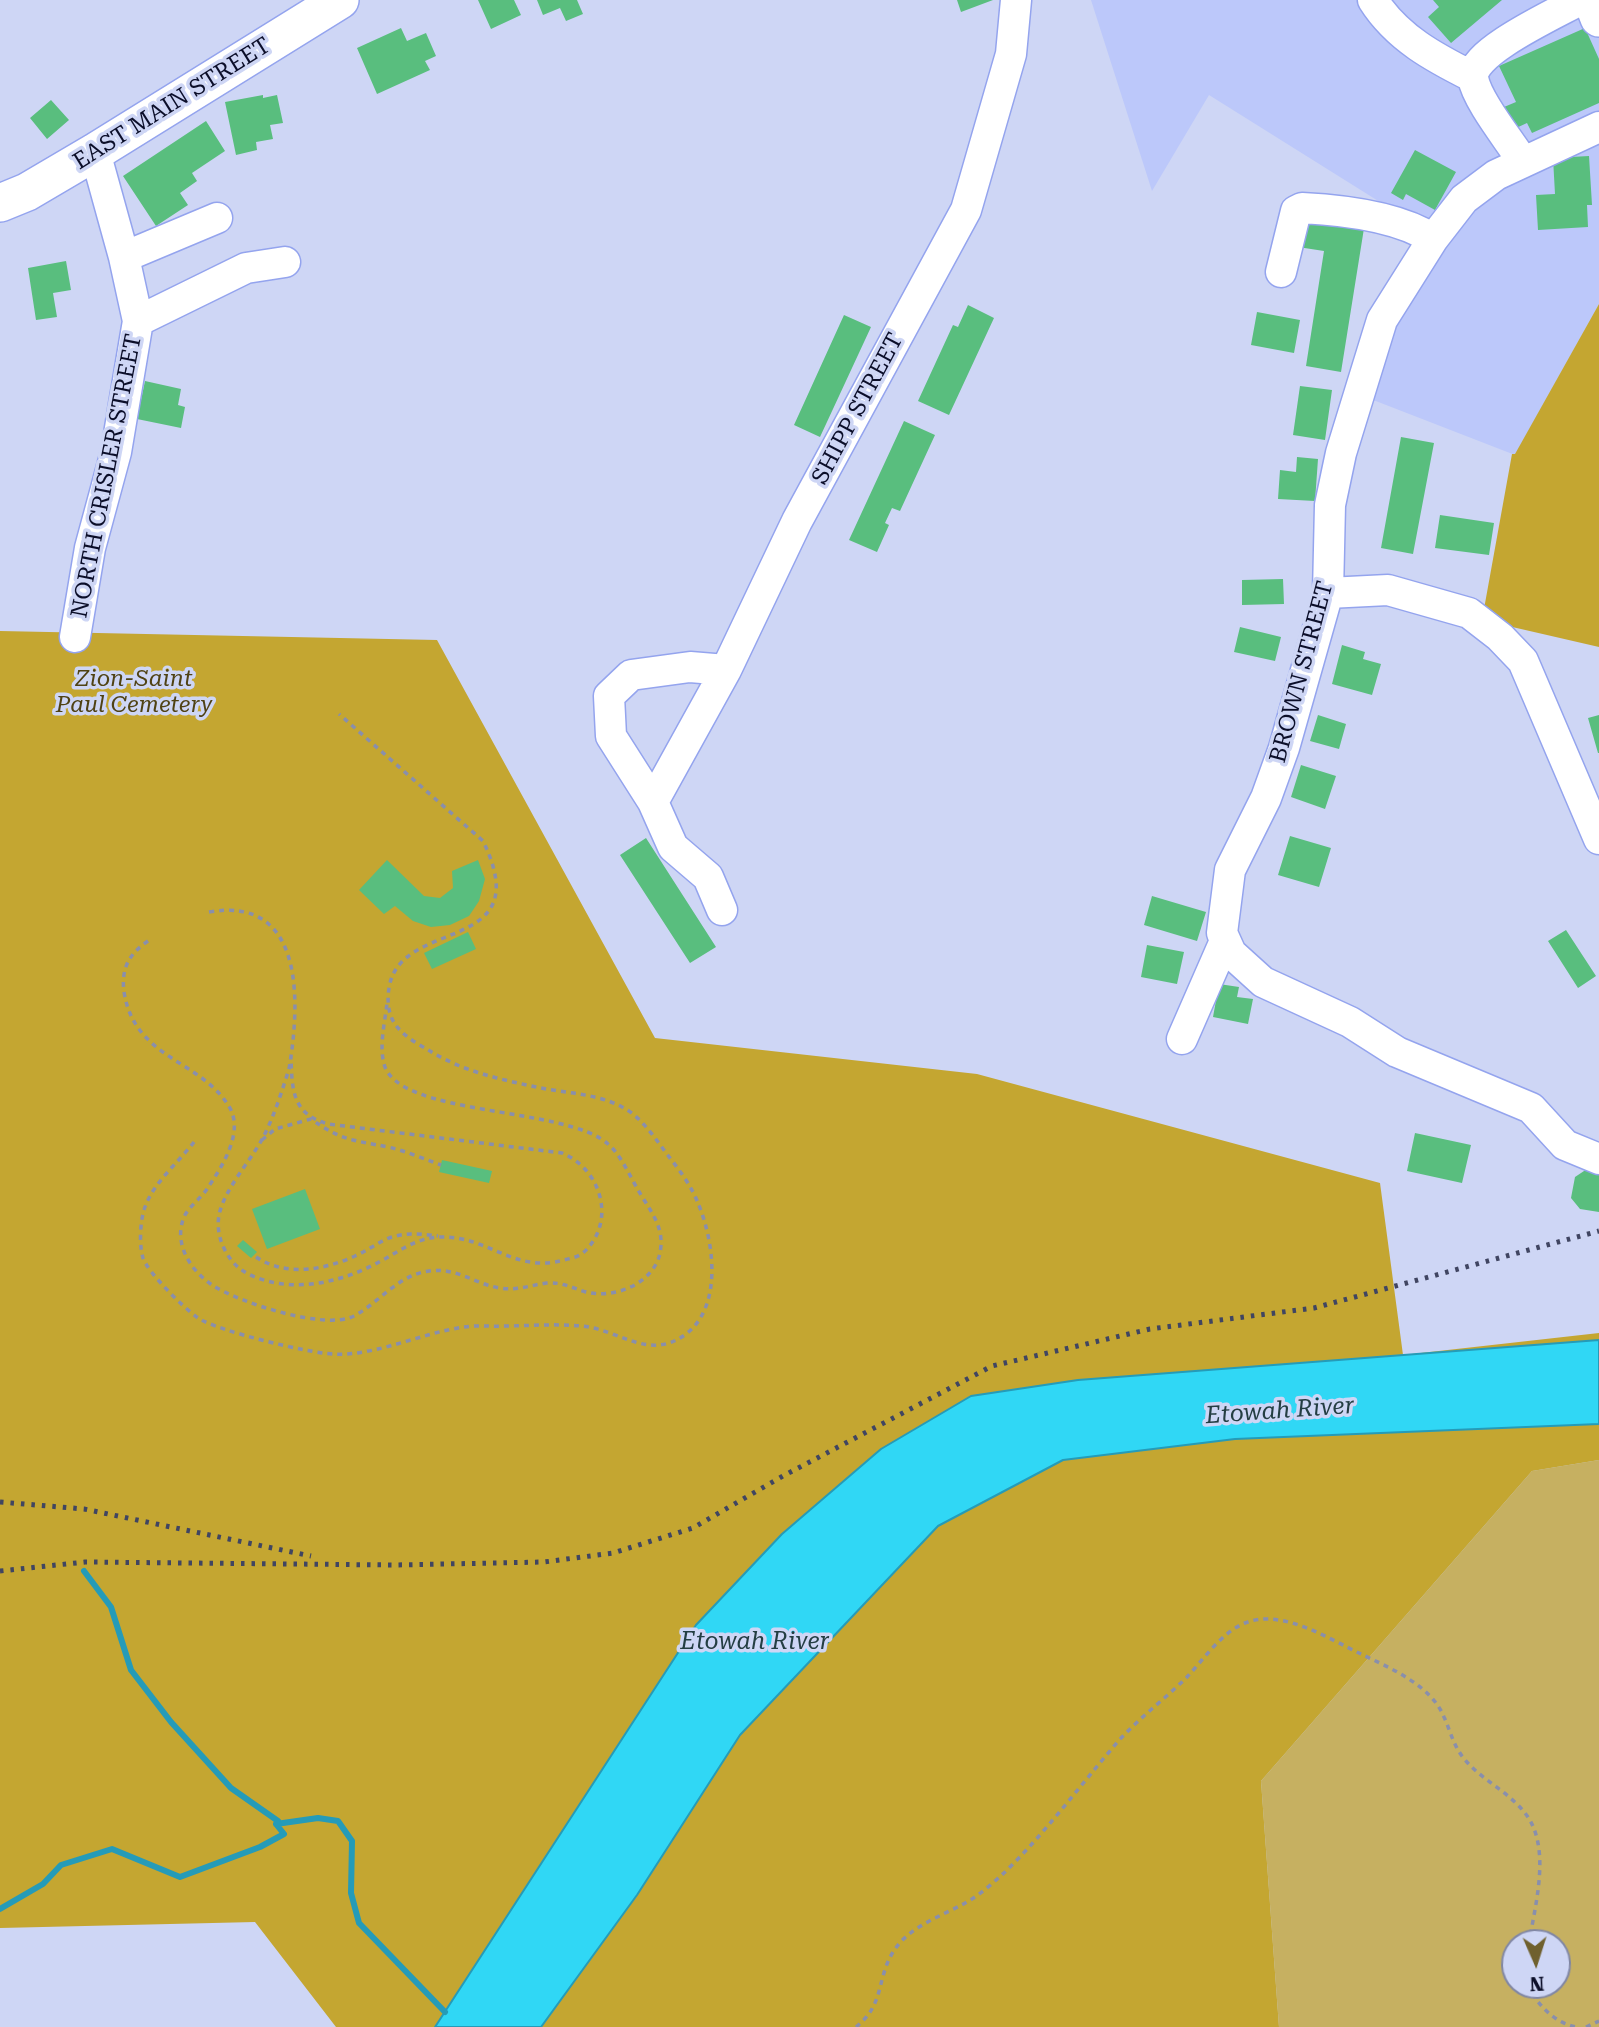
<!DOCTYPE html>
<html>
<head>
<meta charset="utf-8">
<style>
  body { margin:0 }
  #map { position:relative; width:1599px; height:2027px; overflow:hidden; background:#ced6f5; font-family:"Roboto Serif",serif }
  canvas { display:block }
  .north { position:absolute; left:1501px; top:1929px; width:70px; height:70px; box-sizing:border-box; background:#ced6f5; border:2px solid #8086a3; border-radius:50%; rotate:177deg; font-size:19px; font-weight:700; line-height:28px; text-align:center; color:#0b0e29 }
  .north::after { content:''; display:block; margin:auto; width:24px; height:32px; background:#6f602e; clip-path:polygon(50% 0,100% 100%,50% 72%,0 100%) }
</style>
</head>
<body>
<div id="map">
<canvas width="1599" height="2027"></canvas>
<div class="north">N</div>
</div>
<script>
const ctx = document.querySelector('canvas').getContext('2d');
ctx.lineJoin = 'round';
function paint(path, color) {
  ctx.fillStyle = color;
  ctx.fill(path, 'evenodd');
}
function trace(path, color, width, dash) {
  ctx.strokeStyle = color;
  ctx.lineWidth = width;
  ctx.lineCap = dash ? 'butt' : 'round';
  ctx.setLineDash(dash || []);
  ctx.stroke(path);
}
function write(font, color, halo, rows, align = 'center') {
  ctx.font = font + ' "Roboto Serif",serif';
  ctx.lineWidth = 7;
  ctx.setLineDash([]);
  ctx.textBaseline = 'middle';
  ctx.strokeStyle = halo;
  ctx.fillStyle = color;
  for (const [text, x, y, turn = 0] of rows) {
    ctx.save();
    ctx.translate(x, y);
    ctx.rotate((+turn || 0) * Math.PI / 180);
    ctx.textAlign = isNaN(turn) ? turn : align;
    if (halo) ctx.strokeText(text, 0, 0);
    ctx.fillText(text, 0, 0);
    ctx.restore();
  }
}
paint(new Path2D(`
  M1091 0H1599V304L1515 455 1350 391 1423 229 1209 95 1152 191Z`), '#bcc8fa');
paint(new Path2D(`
  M1599 1460V2027H1279L1261 1781 1532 1471ZM1515 1943H1557V1985H1515Z`), '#c6b061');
paint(new Path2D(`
  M1599 304V647L1482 620 1512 454H1515Z
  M0 631 437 640 655 1038 977 1074 1380 1183 1403 1355 1599 1333V1460L1532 1471 1261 1781 1279 2027H336L255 1922 0 1928Z`), '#c4a631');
const water = new Path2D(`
  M1599 1340V1424L1235 1439 1063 1460 938 1526 740 1735 637 1895 541 2027H435L696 1625 782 1534 881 1449 971 1396 1078 1380Z`);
paint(water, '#30d7f5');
trace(water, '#259bb8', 2);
trace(new Path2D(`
  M276 1824 318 1818 338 1821 352 1841 351 1893 359 1923 445 2012
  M0 1909 43 1884 61 1865 112 1849 180 1877 260 1847 284 1834 276 1824 278 1821 231 1788 171 1722 131 1670 111 1607 84 1571`), '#259bb8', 6);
paint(new Path2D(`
  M478 0H514L521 15 491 29Z
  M537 0H577L583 14 566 21 560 8 543 15Z
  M957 0H993L961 12Z
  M1433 0H1502L1451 43 1428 17 1439 7Z
  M401 28 407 41 426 33 436 56 425 61 430 70 377 94 357 48Z
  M1585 28 1599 59V103L1532 133 1527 123 1514 129 1504 107 1516 102 1499 66Z
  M263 95V98L277 95 283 123 270 125 273 139 256 142 257 150 236 155 225 102Z
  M51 100 69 120 47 139 30 118Z
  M206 121 225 151 192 173 197 181 180 193 188 205 156 226 123 176Z
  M1415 150 1456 172 1435 210 1406 194 1403 200 1391 193Z
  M1589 156 1592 205H1587L1588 227 1538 230 1536 195 1555 194 1553 158Z
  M1304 212 1365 222 1341 372 1306 366 1324 251 1298 247Z
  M66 261 71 290 53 293 57 317 36 320 28 268Z
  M968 305 994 318 949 415 918 401 953 325 958 327Z
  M1257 312 1300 320 1294 353 1251 345Z
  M844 315 871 327 820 437 794 425Z
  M145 381 181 389 178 405 185 407 181 428 137 419Z
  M1300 386 1332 390 1325 440 1293 435Z
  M904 421 935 435 900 511 892 508 885 523 889 525 877 552 849 540Z
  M1401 437 1434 443 1413 554 1381 548Z
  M1297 457 1318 459 1315 501 1278 499 1280 470 1296 472Z
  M1440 515 1494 523 1489 555 1435 548Z
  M1283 579 1284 604 1242 605V580Z
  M1240 627 1281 637 1275 661 1234 652Z
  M1342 645 1365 652 1363 659 1381 664 1372 695 1332 684Z
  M1318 715 1346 724 1339 749 1310 741Z
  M1599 715V753H1598L1588 718Z
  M1301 765 1336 776 1325 809 1291 797Z
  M1290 836 1331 848 1319 887 1278 875Z
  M646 838 716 947 690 963 620 855Z
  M387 860 424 896 440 898 453 888 452 871 478 860 485 879 479 901 469 916 450 925 431 927 413 921 395 906 384 914 359 890Z
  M1152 896 1206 912 1197 941 1144 925Z
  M1566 930 1596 976 1578 988 1548 941Z
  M468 932 476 949 432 969 424 953Z
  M1147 945 1184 952 1177 984 1141 977Z
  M1219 984 1239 987 1237 997 1253 999 1248 1024 1213 1017Z
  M1415 1133 1471 1145 1462 1183 1407 1171Z
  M442 1160 492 1171 489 1183 439 1172Z
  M1587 1169H1599V1212L1580 1209 1571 1198 1575 1177Z
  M305 1189 320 1229 267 1249 252 1209Z
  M243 1240 257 1252 251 1258 237 1246Z`), '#59be7e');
const minor = new Path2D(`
  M1373 0C1397 38 1435 58 1473 77
  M1599 127 1496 175 1464 199 1433 239 1382 320 1341 453 1330 505 1328 593 1284 748 1266 798 1230 870 1222 933 1231 953 1263 982 1350 1022 1397 1052 1531 1108 1565 1145 1599 1159
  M1523 162C1510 141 1477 101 1473 78 1470 52 1559 12 1580 0
  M124 257 217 218
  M1281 272 1296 211 1302 208C1342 210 1398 216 1433 239
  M138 321 246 268 285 262
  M1328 593 1388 590 1469 613 1500 637 1523 661 1599 839
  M75 637 90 548 116 452 138 321 124 257 95 152
  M653 802 726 670 797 521 966 210 1011 54 1016 0
  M722 910 708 877 673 847 653 802 611 736 609 696 631 675 690 667 726 670
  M1182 1039 1224 943`);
const major = new Path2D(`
  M1592 0 1599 18
  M0 203 27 192 95 152 340 0`);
trace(minor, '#94a4ee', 33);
trace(major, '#94a4ee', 40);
trace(new Path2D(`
  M209 912C306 895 300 1005 289 1069 281 1094 273 1120 260 1143 247 1165 227 1187 220 1211 215 1229 221 1247 232 1261 241 1272 253 1277 267 1281 304 1291 346 1280 379 1262 400 1251 417 1237 442 1237 488 1236 515 1274 564 1260 571 1258 579 1257 584 1252 617 1221 601 1169 562 1153L328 1124C292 1114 292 1090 291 1057
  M148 941C129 954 121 968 124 992 135 1060 201 1059 230 1108 244 1134 221 1168 207 1189 201 1198 190 1206 185 1215 172 1242 190 1270 212 1285 238 1302 325 1331 354 1316 380 1302 398 1275 429 1271 457 1267 474 1284 500 1288 517 1291 531 1285 547 1283 563 1282 572 1288 586 1292 613 1299 650 1285 659 1257 666 1231 654 1216 641 1195 631 1179 622 1156 608 1144 566 1106 398 1117 384 1064 379 1045 385 1022 387 1003
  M262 1140 275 1129 311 1119C342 1141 353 1140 388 1147 406 1151 424 1159 441 1165
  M194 1142C178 1163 154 1182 145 1207 140 1220 139 1245 143 1258 148 1273 184 1308 198 1318 218 1331 308 1353 333 1354 382 1357 437 1324 485 1326 517 1327 550 1323 581 1326 619 1329 649 1362 686 1334 723 1306 714 1241 698 1203 691 1185 678 1168 666 1153 656 1139 646 1125 633 1114 607 1094 572 1094 541 1088 503 1080 464 1072 430 1051 418 1044 403 1036 395 1024 388 1014 387 1000 389 988 400 916 539 956 483 841L339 714
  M256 1257C286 1277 324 1270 355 1256 367 1251 377 1243 389 1238 405 1232 422 1234 438 1236
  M1528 1985C1537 2005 1555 2023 1576 2027
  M856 2027C885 2004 876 1980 893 1952 909 1926 942 1916 967 1902 981 1894 994 1882 1005 1872 1044 1834 1075 1792 1110 1751 1132 1723 1162 1702 1187 1677 1204 1659 1222 1632 1245 1623 1282 1608 1329 1639 1361 1654 1390 1668 1431 1685 1444 1717 1450 1730 1453 1744 1462 1756 1479 1779 1507 1790 1525 1813 1552 1847 1535 1905 1529 1943
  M1586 2027 1599 2021`), '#898fac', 3.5, [5, 5]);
trace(minor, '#fff', 30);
trace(major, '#fff', 37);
trace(new Path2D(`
  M0 1502 84 1509 311 1556
  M0 1571 85 1562 395 1565 544 1562 613 1553 693 1528 783 1476 992 1366 1150 1329 1314 1308 1599 1231`), '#404561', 5, [3.5, 7]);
write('23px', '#0b0e29', '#ced6f5', [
  ["EAST MAIN STREET",172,104,-32],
  ["SHIPP STREET",858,409,-62],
  ["NORTH CRISLER STREET",107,476,-79],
  ["BROWN STREET",1302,672,-75]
]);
write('italic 23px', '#4f4214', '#ced6f5', [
  ["Zion-Saint",134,679],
  ["Paul Cemetery",134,705]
]);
write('italic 24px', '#243e43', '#ced6f5', [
  ["Etowah River",1280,1411,-4],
  ["Etowah River",755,1642]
]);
</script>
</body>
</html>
